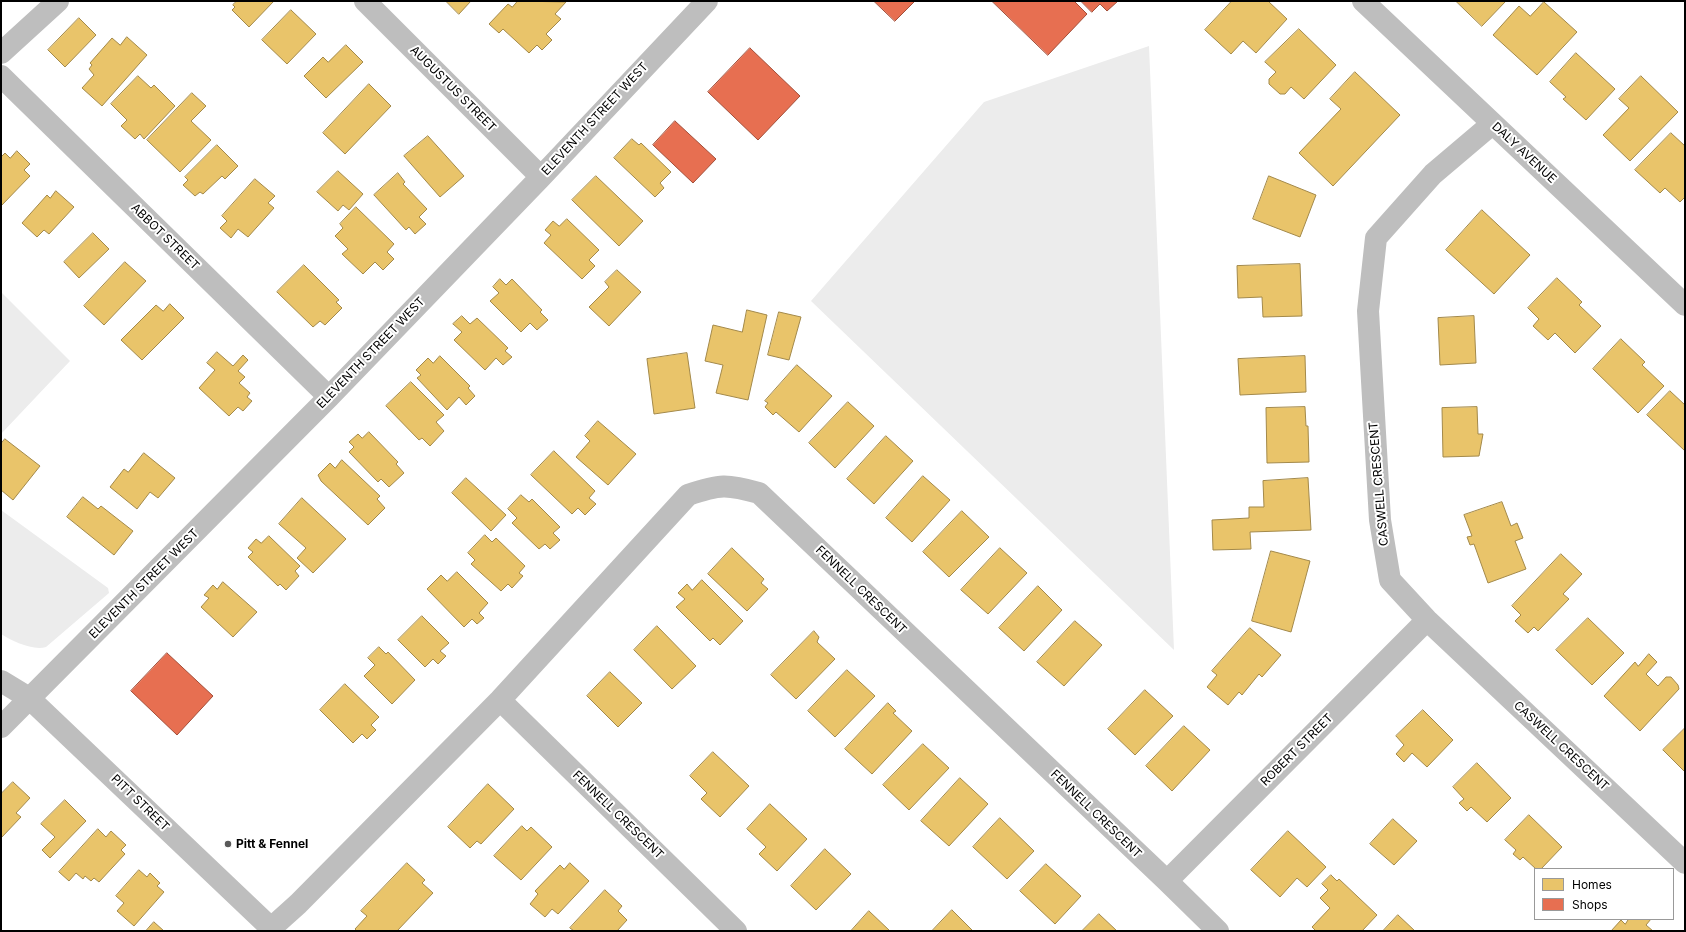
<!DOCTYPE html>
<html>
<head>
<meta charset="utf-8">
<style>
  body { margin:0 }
  #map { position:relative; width:1686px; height:932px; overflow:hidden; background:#fff; font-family:Inter,sans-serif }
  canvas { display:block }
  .frame { position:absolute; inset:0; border:2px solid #000; pointer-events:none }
  .legend { position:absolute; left:1534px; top:868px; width:140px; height:52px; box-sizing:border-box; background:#fff; border:1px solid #999; margin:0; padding:5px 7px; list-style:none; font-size:12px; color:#000 }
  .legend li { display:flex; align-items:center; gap:8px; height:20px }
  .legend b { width:20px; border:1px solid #999 }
</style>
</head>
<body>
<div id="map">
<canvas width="1686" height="932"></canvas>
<div class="frame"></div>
<ul class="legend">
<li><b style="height:11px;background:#e9c46a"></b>Homes</li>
<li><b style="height:11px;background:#e76f51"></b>Shops</li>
</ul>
</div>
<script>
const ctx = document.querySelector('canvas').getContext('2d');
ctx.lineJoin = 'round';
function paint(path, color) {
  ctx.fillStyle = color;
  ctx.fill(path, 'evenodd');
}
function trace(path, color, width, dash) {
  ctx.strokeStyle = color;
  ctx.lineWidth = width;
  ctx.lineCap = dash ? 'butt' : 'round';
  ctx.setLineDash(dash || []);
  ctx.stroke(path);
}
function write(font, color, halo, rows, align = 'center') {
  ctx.font = font + ' Inter,sans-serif';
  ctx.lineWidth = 4;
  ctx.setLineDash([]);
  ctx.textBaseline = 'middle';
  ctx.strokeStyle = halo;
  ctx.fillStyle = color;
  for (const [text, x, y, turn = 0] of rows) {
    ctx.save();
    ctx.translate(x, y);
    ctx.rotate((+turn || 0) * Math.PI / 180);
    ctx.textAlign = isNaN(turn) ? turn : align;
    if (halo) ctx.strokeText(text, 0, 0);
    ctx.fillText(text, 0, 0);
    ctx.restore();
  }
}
paint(new Path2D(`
  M1149 46 1174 650 811 301 984 102Z
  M1 292 70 361 1 434Z
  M1 510 108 588 109 593 46 647C33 651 12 641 1 634Z`), '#ececec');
const homes = new Path2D(`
  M237 1H274L249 27 232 10 235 7 233 5Z
  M446 1H471L459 14Z
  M518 1 566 2 555 14 561 19 546 34 552 40 542 50 537 45 529 53 503 29 499 33 489 24 508 4 512 7Z
  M1232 1H1268L1287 19 1256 53 1243 41 1231 54 1205 30Z
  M1456 1H1506L1482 26Z
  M1544 2 1577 32 1537 75 1493 35 1519 6 1530 16Z
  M291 10 316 34 287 64 262 40Z
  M79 18 96 35 65 67 48 50Z
  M1299 29 1336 65 1304 99 1291 87 1285 94H1280L1269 84V79L1276 72 1265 62Z
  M127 37 147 55 102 106 82 88 94 75 89 69 92 65 90 63 112 38 120 45Z
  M346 45 363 62 326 98 304 76 323 57 328 62Z
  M1576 53 1615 89 1586 120 1563 99 1566 97 1550 82Z
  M1355 72 1400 115 1333 186 1299 153 1341 109 1330 99Z
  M138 76 151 88 154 85 175 106 144 139 140 134 135 139 121 126 127 120 111 104Z
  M1641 76 1678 112 1630 161 1603 135 1629 108 1619 99Z
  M369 84 391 106 345 154 323 133Z
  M192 93 206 106 191 121 211 140 180 172 147 140Z
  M1671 133 1685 146V197L1680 202 1665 188 1660 193 1635 170Z
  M428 136 464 176 440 197 404 156Z
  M632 139 639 145 641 143 671 172 660 183 664 188 655 197 614 158Z
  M217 145 238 166 225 179 222 176 203 194 200 192 195 196 183 185 188 180 185 177Z
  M17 151 30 164 24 170 30 176 1 206V157L5 153 10 158Z
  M338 171 363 194 349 210 343 205 338 211 317 192Z
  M398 173 405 182 403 184 427 209 419 217 426 224 415 234 409 227 406 230 374 195Z
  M596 176 643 221 619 246 572 200Z
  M1269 176 1316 195 1300 237 1253 219Z
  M255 179 275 196 268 203 274 208 248 237 238 229 231 238 220 228 227 221 222 216Z
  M56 191 74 207 49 234 44 230 37 237 22 223 47 195 50 198Z
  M356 207 394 244 387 252 394 259 383 270 375 262 363 274 342 254 348 249 335 236 343 228 340 224Z
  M1482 210 1530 255 1494 294 1446 250Z
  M567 219 599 250 589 260 595 266 582 279 544 243 551 235 545 230 553 221 559 226Z
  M93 233 109 249 79 278 64 262Z
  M125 262 146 281 104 325 84 306Z
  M1300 264 1302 316 1263 317 1262 297 1238 298 1237 266Z
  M304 265 339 300 336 302 342 308 325 325 320 321 313 327 277 292Z
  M617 270 641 292 609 326 589 307 609 287 605 282Z
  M1557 278 1582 302 1579 305 1601 326 1575 353 1555 333 1548 340 1533 326 1539 319 1528 308Z
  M500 279 506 285 512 279 542 310 540 312 548 320 537 330 530 323 521 332 490 301 499 293 493 287Z
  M170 304 184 318 142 360 121 340 156 305 163 311Z
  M747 310 767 315 748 400 716 393 723 365 705 361 713 325 742 332Z
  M779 312 801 317 789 360 768 355Z
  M462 316 470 324 477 318 508 348 505 351 512 357 503 365 496 358 485 370 454 340 462 332 453 324Z
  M1474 316 1476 363 1440 365 1438 318Z
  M1621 339 1645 362 1642 365 1664 386 1638 413 1593 369Z
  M217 352 233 366 243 355 248 360 238 371 245 377 239 383 250 393 247 397 252 401 243 411 238 407 229 416 199 388 215 370 207 363Z
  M687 353 695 408 654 414 647 359Z
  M440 356 470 386 468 388 475 396 466 405 459 397 447 410 417 378 421 375 416 370 428 358 433 363Z
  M1305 356 1306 392 1240 395 1238 359Z
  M797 365 832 396 799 432 776 412 773 415 765 407 768 403 765 401Z
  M411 382 444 415 436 422 444 431 430 446 422 438 419 440 386 406Z
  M1670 391 1685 405V451L1647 415Z
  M848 402 874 426 835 468 809 443Z
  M1305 407 1306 426H1308L1309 462 1267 463 1266 408Z
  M1477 407 1478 434H1483L1479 456 1443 457 1442 408Z
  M598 421 636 454 608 485 576 457 590 441 585 436Z
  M369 432 398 462 396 464 404 473 389 487 381 479 378 482 349 452 354 447 349 442 358 434 362 438Z
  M886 436 913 461 874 504 847 479Z
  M5 439 40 466 13 500 1 490V444Z
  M554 451 595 491 589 498 596 504 585 515 578 508 572 514 531 475Z
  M144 453 175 478 158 498 150 492 137 509 110 487 124 469 128 472Z
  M342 460 380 496 377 499 385 508 368 525 321 481 318 475 330 463 335 468Z
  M923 476 950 500 912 542 886 518Z
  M466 478 506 515 491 531 452 493Z
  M1308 478 1311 530 1250 532 1251 549 1213 550 1212 520 1249 518V507H1264L1263 481Z
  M521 495 529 502 532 499 560 527 553 533 560 540 550 549 545 544 539 549 512 523 517 518 508 509Z
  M83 497 98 509 101 506 133 531 114 555 67 517Z
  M302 498 346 539 313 573 297 558 306 548 279 524Z
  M1502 502 1511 526 1517 523 1523 538 1515 541 1526 569 1488 583 1474 544 1470 545 1467 537 1472 536 1464 515Z
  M962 511 989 537 949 577 923 552Z
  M485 535 492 542 496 538 525 566 519 573 523 576 512 588 508 584 501 591 471 564 475 560 468 553Z
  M269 536 300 566 295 571 299 576 286 590 280 584 278 586 248 557 253 552 248 548 256 539 261 543Z
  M732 548 764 579 761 583 768 589 747 611 708 574Z
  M1000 548 1027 573 988 614 961 590Z
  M1271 551 1310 561 1291 632 1252 621Z
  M1561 554 1582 574 1563 594 1569 599 1538 631 1534 627 1528 633 1515 621 1521 615 1512 606Z
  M457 572 488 603 479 613 484 618 477 624 472 619 464 627 427 589 441 575 447 581Z
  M702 580 743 621 720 645 713 638 710 641 676 607 685 599 678 593 687 584 692 590Z
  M223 582 257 612 233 637 201 607 209 598 204 595 213 585 217 589Z
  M1038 586 1062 610 1024 651 999 628Z
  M422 616 449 643 440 651 446 656 438 664 433 659 425 667 398 640Z
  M1588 618 1624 653 1592 685 1556 650Z
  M1075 621 1102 645 1064 686 1037 662Z
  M657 626 696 666 672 689 634 650Z
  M1250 628 1281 655 1262 677 1259 674 1242 695 1239 692 1228 705 1207 687 1217 675 1212 671Z
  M814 631 819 637 817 642 835 659 796 699 771 675Z
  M379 647 386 654 388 652 415 680 392 704 364 676 375 665 368 658Z
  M1649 654 1657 662 1646 674 1658 686 1666 677H1671L1678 685 1679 689 1640 731 1604 696 1635 662 1638 666Z
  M847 670 875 696 835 737 808 711Z
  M610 672 642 703 618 727 587 696Z
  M345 684 379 717 371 725 376 730 367 739 362 734 353 743 320 710Z
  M1145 690 1173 716 1135 755 1108 729Z
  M888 703 896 711 893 713 912 731 872 774 845 749Z
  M1423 710 1453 740 1427 767 1412 753 1404 762 1396 754 1404 745 1396 736Z
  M1184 726 1210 750 1172 791 1146 766Z
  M1685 728V772L1663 750Z
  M923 744 949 768 909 810 883 785Z
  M713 752 749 786 720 817 701 799 707 793 690 776Z
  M1477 763 1511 798 1487 822 1471 807 1467 811 1459 803 1464 799 1453 787Z
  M960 778 988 804 949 846 921 821Z
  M13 782 30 798 16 813 21 817 1 838V794Z
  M488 784 514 809 481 844 477 841 470 848 448 827Z
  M65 800 86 821 50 858 42 850 55 837 41 824Z
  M770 804 807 839 777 871 759 854 766 847 747 829Z
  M1529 815 1562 847 1541 869H1536L1523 857 1520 860 1513 854 1516 850 1505 840Z
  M1000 818 1034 851 1007 879 973 847Z
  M1393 819 1417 841 1394 865 1370 844Z
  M522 826 527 831 531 827 552 847 521 880 494 856Z
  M98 829 106 837 111 831 126 845 121 850 125 854 99 882 94 878 91 881 85 876 83 879 76 873 69 881 59 872Z
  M1288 831 1326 867 1307 887 1297 878 1280 897 1251 870Z
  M825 849 851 874 816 910 791 886Z
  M407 863 425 880 422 883 433 893 397 931H357L355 929 367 916 361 911Z
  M570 863 589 881 558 914 552 909 545 917 530 904 538 894 535 891 560 865 564 869Z
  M1046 864 1081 896 1055 924 1020 891Z
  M139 870 147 877 150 873 160 883 157 886 164 892 134 926 117 911 124 903 116 896Z
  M1331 875 1337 881 1339 879 1377 915 1362 931H1316L1312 927 1330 908 1320 898 1328 890 1322 884Z
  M605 890 622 906 618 911 627 920 617 931H574L570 928Z
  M952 910 972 930 971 931H932Z
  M869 911 890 931H851Z
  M1099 914 1117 931H1082Z
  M1398 915 1415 931H1383Z
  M1629 919H1651L1646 925 1653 931H1611L1621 920 1625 924Z
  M154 922 164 931H146Z`);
paint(homes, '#e9c46a');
trace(homes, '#a3894a', 1);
const shops = new Path2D(`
  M874 1H915L895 21Z
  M992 1H1074L1087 14 1048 55Z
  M1081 1H1118L1107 11 1100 4 1092 12Z
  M750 48 800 96 758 140 708 92Z
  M675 121 716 159 693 183 653 145Z
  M167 653 213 696 177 735 131 691Z`);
paint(shops, '#e76f51');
trace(shops, '#a24e39', 1);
trace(new Path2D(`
  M365 1 541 177
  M1363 1 1685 305
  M1 53 58 1
  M1 76 329 397
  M1492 124 1433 174 1376 238 1368 311 1380 520 1390 580 1427 620 1685 863
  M1 681 29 698 274 931
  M500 700 736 931
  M1 727 329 397 541 177 707 1
  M1167 881 1427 620
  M268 931 298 904 500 700 688 495C720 484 727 484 759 493L1167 881 1218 931`), '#bebebe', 22);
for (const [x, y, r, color] of [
  [228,844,4,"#595959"]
]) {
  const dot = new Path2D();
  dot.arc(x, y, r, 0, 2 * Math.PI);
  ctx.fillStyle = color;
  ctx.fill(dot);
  trace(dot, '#fff', 1.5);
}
write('12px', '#000', '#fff', [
  ["AUGUSTUS STREET",453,89,45],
  ["ELEVENTH STREET WEST",595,119,-47],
  ["DALY AVENUE",1524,153,43],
  ["ABBOT STREET",165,237,44],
  ["ELEVENTH STREET WEST",371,353,-46],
  ["CASWELL CRESCENT",1379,484,-95],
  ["ELEVENTH STREET WEST",144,584,-45],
  ["FENNELL CRESCENT",861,590,44],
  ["CASWELL CRESCENT",1561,746,43],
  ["ROBERT STREET",1297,750,-45],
  ["PITT STREET",140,803,44],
  ["FENNELL CRESCENT",1096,814,44],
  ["FENNELL CRESCENT",618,815,44]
]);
write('bold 12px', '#000', '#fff', [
  ["Pitt & Fennel",236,844]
], 'left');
</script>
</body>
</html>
